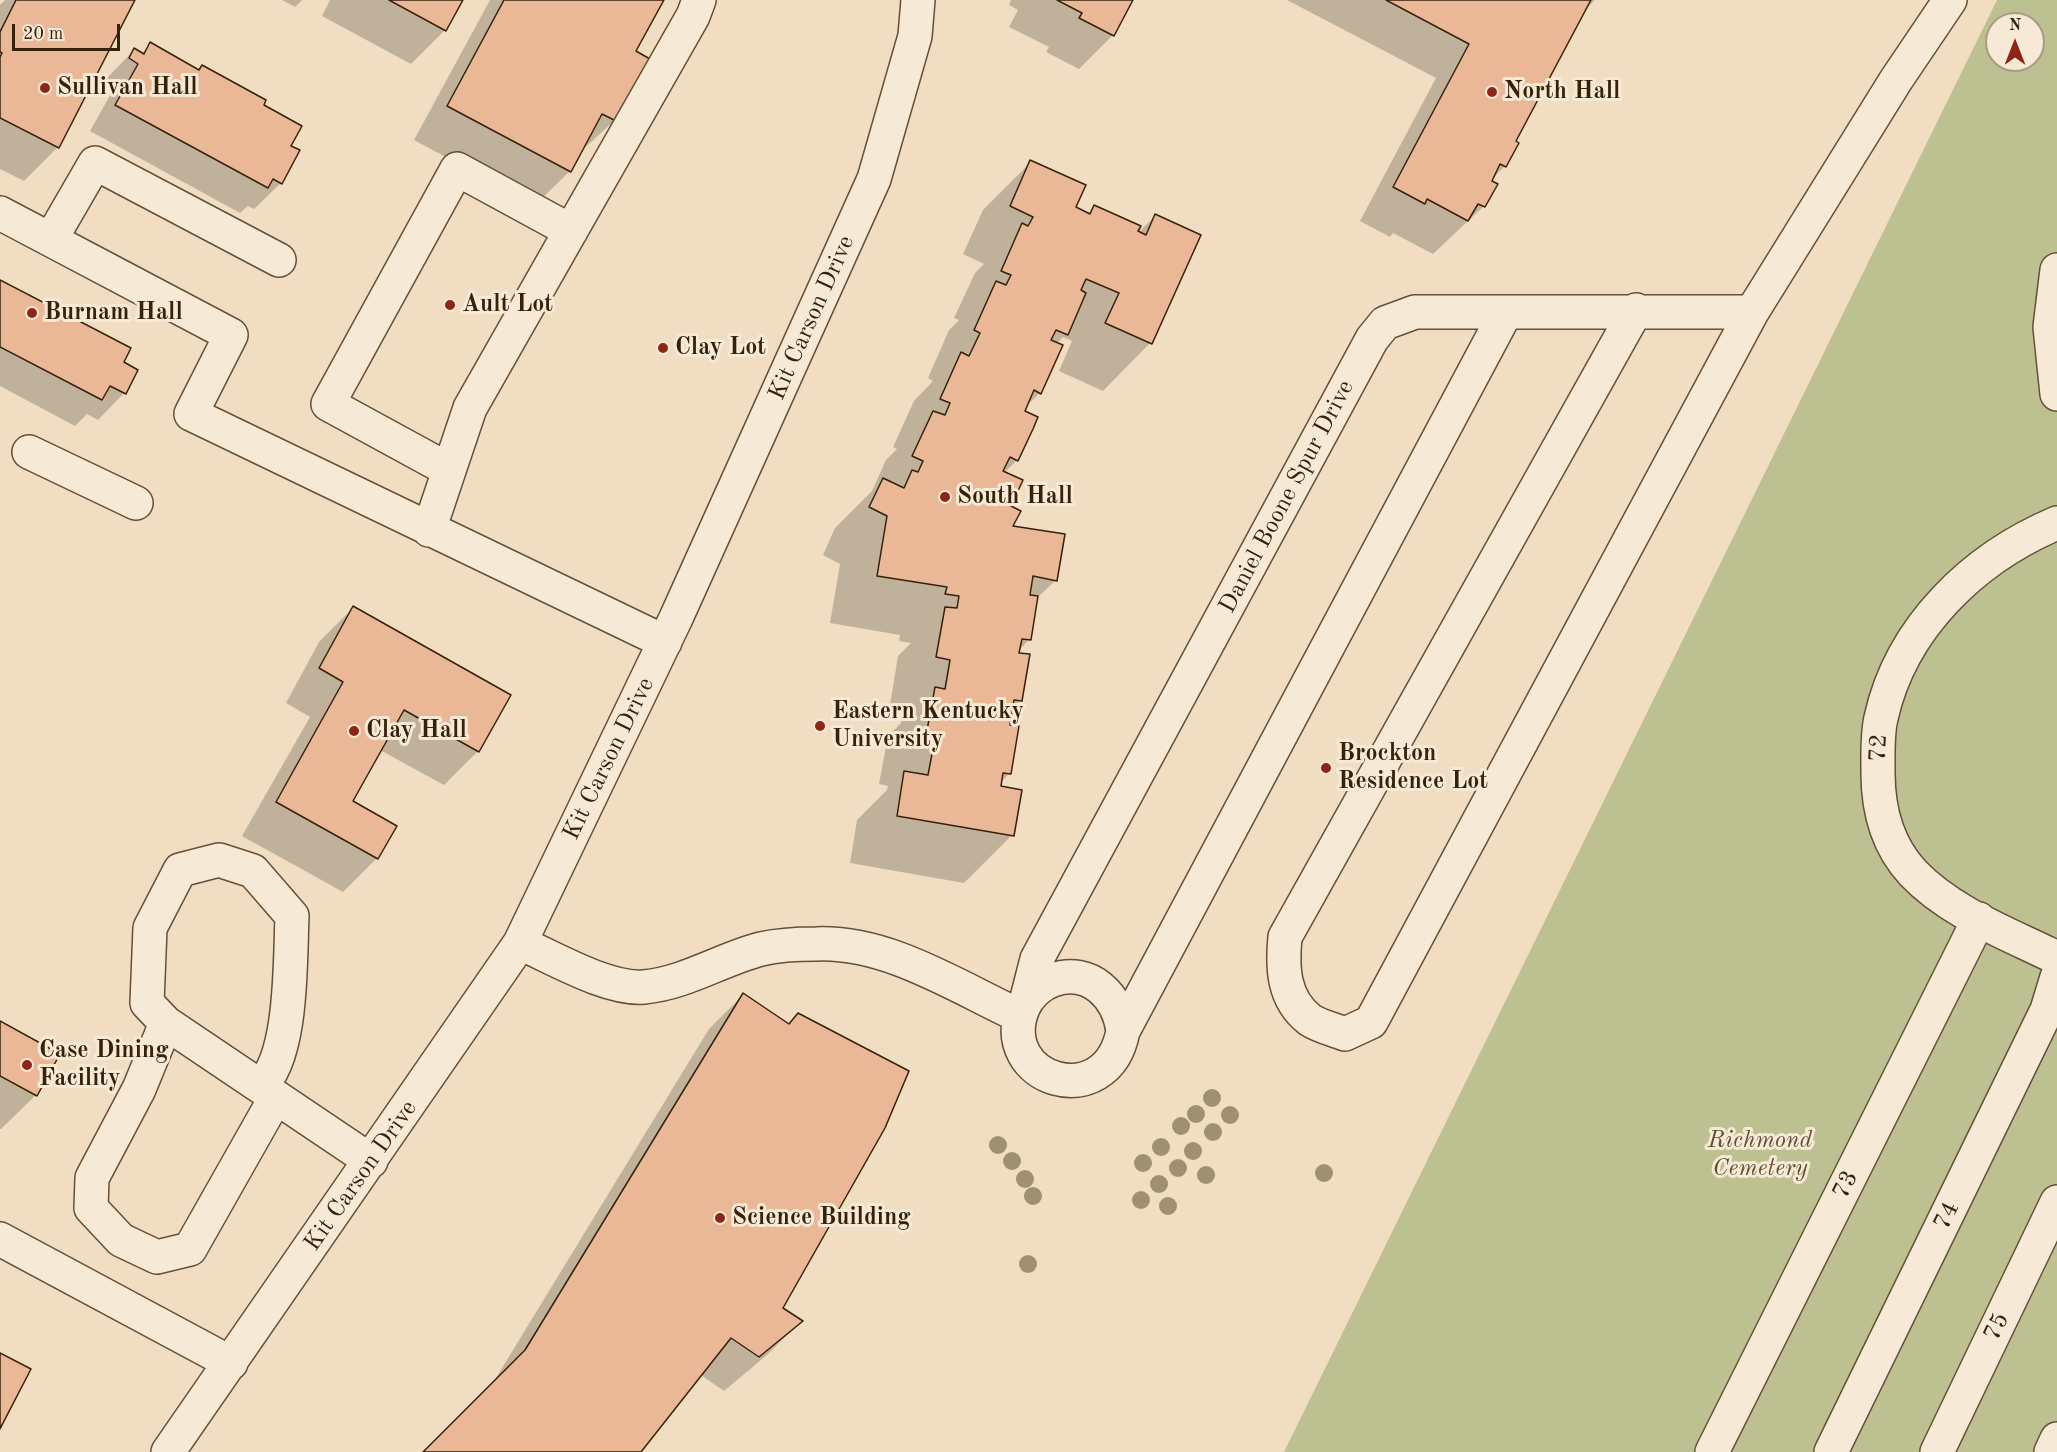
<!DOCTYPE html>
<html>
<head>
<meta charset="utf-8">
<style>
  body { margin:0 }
  #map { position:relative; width:2057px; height:1452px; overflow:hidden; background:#f1dec2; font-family:"Old Standard TT",serif }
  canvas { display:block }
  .north { position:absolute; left:1985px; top:12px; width:60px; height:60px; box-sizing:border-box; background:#f6ead7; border:2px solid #a99a85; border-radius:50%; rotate:0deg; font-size:16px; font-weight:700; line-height:24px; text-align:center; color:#362109 }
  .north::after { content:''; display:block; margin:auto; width:21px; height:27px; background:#8f2418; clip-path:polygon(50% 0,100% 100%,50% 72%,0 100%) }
  .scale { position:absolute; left:12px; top:24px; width:108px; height:27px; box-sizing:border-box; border:3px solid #362109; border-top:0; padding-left:8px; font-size:18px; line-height:21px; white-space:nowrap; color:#362109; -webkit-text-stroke:4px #f6ead7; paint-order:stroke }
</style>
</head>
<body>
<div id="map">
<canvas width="2057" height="1452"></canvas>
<div class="north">N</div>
<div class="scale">20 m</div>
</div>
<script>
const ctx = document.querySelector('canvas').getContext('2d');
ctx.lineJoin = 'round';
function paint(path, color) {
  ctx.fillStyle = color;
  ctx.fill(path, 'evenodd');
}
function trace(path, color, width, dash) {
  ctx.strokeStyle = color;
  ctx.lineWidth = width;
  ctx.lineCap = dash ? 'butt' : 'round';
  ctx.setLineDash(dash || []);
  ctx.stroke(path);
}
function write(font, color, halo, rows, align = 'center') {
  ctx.font = font + ' "Old Standard TT",serif';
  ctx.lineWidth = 6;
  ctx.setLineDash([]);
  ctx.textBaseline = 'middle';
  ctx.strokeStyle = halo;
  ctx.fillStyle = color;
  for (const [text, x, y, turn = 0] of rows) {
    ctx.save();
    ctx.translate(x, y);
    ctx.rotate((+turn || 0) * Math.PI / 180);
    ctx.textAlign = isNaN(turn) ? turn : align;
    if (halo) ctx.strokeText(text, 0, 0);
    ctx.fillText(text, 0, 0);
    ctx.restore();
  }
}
paint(new Path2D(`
  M1997 0H2057V1452H1284ZM1997 24H2033V60H1997Z`), '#bdc091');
paint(new Path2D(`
  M5 0H134L58 147 24 181 0 169V5Z
  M282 0H302L295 7Z
  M330 0H461L445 30 411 64 322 16Z
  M490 0H662L634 52 615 120 579 153 570 171 535 205 414 140Z
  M1011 0H1131L1113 35 1079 69 1046 52 1049 47 1009 27 1018 10 1009 5Z
  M1287 0H1595L1582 12 1514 141 1505 166 1490 181 1484 206 1433 254 1393 233 1390 237 1360 221 1436 78Z
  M150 44 198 71 202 67 262 105 289 146 281 183 254 209 248 206 240 213 90 131 113 90 104 85 108 77 134 50 141 54Z
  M1031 162 1074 208 1087 214 1094 207 1134 237 1155 216 1199 236 1150 343 1103 391 1059 371 1072 341 1063 337 1056 344 1040 393 1023 409 1017 460 1004 473 1011 527 1056 580 1036 599 1030 639 1018 651 1020 701 1011 710 1008 726 1009 774 1000 783 1012 835 964 883 850 863 857 820 887 790 888 786 879 784 888 736 901 723 903 707 890 705 898 656 911 643 899 641 900 635 830 623 840 564 823 555 835 528 872 491 886 460 897 449 893 447 914 401 933 381 928 378 949 330 959 320 954 318 975 273 984 264 963 254 983 210Z
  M0 281 136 370 124 393 98 420 87 414 75 426 0 386Z
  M353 608 478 751 444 785 380 750 351 802 377 858 343 892 242 836 310 717 286 703 319 642Z
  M743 995 781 1308 801 1321 767 1355 724 1391 701 1375 640 1452H425L491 1386 709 1029Z
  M0 1023 36 1095 1 1129H0Z`), '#0003');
const building = new Path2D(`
  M16 0H135L59 148 0 118V57L2 53 0 52V32Z
  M389 0H463L446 31Z
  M504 0H664L636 51 650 59 616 121 602 114 571 172 447 106Z
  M1057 0H1133L1114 36 1079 18 1082 13Z
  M1386 0H1591L1516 141 1519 143 1506 167 1500 164 1492 181 1498 184 1485 207 1478 204 1468 221 1427 199 1425 204 1393 187 1469 44Z
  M150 42 199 70 202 65 266 100 264 105 302 126 291 146 300 150 282 184 273 179 268 188 115 105 138 64 129 58 134 48 144 54Z
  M1030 160 1086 185 1076 207 1090 214 1094 205 1141 226 1138 231 1146 235 1155 214 1201 235 1152 344 1105 323 1119 293 1086 279 1081 290 1086 293 1068 335 1056 330 1051 340 1063 345 1041 394 1034 390 1025 411 1038 417 1033 429 1018 461 1010 457 1003 471 1023 480 1011 506 1021 511 1013 526 1065 534 1057 581 1033 576 1030 595 1038 596 1031 640 1022 639 1019 653 1030 654 1022 701 1014 700 1010 725 1019 726 1011 774 1003 773 1001 786 1022 790 1014 836 897 816 904 771 928 775 935 738 926 736 935 687 945 689 950 660 936 657 945 607 957 608 959 596 945 594 947 587 877 576 887 516 869 507 883 478 904 488 912 470 918 472 923 461 912 456 933 411 945 415 950 403 940 399 961 352 969 356 980 333 974 330 996 281 1006 285 1011 275 1001 271 1022 223 1028 226 1033 217 1010 206Z
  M0 280 131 348 124 362 138 370 126 394 110 386 102 400 0 347Z
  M353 606 511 695 479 752 404 710 353 801 397 826 378 859 276 802 343 682 319 668Z
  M743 993 789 1024 798 1013 909 1071 885 1128 783 1308 803 1321 759 1357 731 1338 641 1452H423L525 1350Z
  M0 1021 60 1054 37 1096 0 1076Z
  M0 1353 31 1369 0 1429Z`);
paint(building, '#eab897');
trace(building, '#362109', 1.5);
const minor = new Path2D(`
  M0 213 231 335 191 414 665 642
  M51 239 95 163 279 260
  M2057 270 2050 327 2057 394
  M1636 310 1285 937C1282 968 1283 999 1310 1020 1319 1026 1335 1030 1345 1034L1371 1022 1752 312 1896 80 1950 0
  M29 452 136 503
  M449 470 328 404 457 169 571 231
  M2057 523C1974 558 1901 627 1881 718 1877 735 1878 755 1878 773 1878 809 1887 845 1913 873 1951 913 2009 934 2057 958
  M429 530 470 408 693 16 699 0
  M520 943C554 958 608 990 644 987 686 983 722 959 761 949 778 945 799 944 816 944 888 941 957 987 1020 1016
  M1026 1002 1037 959 1372 339 1385 323 1415 312H1752
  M166 1023 139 1089 92 1178 91 1208 121 1240 157 1257 190 1249 276 1097
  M1123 1031C1118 996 1090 967 1053 980 1040 984 1028 996 1023 1008 994 1080 1107 1116 1123 1031L1506 312
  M260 1086C293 1058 290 959 292 916L253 871 219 860 180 870 150 928 147 1003 166 1023 371 1161
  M0 1239 231 1363
  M168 1452 520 943 676 618 874 179 915 36 918 0
  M1712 1452 1979 919
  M1831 1452 2047 1010 2057 977
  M1937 1452 2057 1202
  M2051 1452 2057 1439`);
trace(minor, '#655037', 36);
trace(minor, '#f6ead7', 33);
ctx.fillStyle = '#a09073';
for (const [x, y] of [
  [1212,1098],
  [1196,1114],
  [1230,1115],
  [1181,1126],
  [1213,1132],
  [998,1145],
  [1161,1147],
  [1193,1151],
  [1012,1161],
  [1143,1163],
  [1178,1168],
  [1324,1173],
  [1206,1175],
  [1025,1179],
  [1159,1184],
  [1033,1196],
  [1141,1200],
  [1168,1206],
  [1028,1264]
]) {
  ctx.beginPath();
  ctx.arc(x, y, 9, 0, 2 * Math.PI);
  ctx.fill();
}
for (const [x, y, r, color] of [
  [45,88,6,"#8f2418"],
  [1492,92,6,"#8f2418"],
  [450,305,6,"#8f2418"],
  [32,313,6,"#8f2418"],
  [663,348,6,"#8f2418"],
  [945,497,6,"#8f2418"],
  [820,726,6,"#8f2418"],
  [354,731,6,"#8f2418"],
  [1326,768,6,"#8f2418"],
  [27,1065,6,"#8f2418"],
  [720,1218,6,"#8f2418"]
]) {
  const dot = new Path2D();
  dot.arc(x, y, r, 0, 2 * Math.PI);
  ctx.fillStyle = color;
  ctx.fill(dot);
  trace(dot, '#f6ead7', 2);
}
write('bold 24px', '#362109', '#f6ead7', [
  ["Sullivan Hall",57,88],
  ["North Hall",1504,92],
  ["Ault Lot",462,305],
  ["Burnam Hall",44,313],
  ["Clay Lot",675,348],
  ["South Hall",957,497],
  ["Eastern Kentucky",832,712],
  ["University",832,740],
  ["Clay Hall",366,731],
  ["Brockton",1338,754],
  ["Residence Lot",1338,782],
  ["Case Dining",39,1051],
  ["Facility",39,1079],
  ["Science Building",732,1218]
], 'left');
write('24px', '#362109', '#f6ead7', [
  ["Kit Carson Drive",812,318,-66],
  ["Daniel Boone Spur Drive",1287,497,-62],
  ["72",1879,748,-87],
  ["Kit Carson Drive",609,759,-64],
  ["Kit Carson Drive",361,1176,-55],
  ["73",1846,1185,-63],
  ["74",1947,1216,-64],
  ["75",1997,1327,-64]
]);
write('italic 24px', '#5e5132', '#f6ead7', [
  ["Richmond",1760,1141],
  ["Cemetery",1760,1169]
]);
</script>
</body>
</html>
